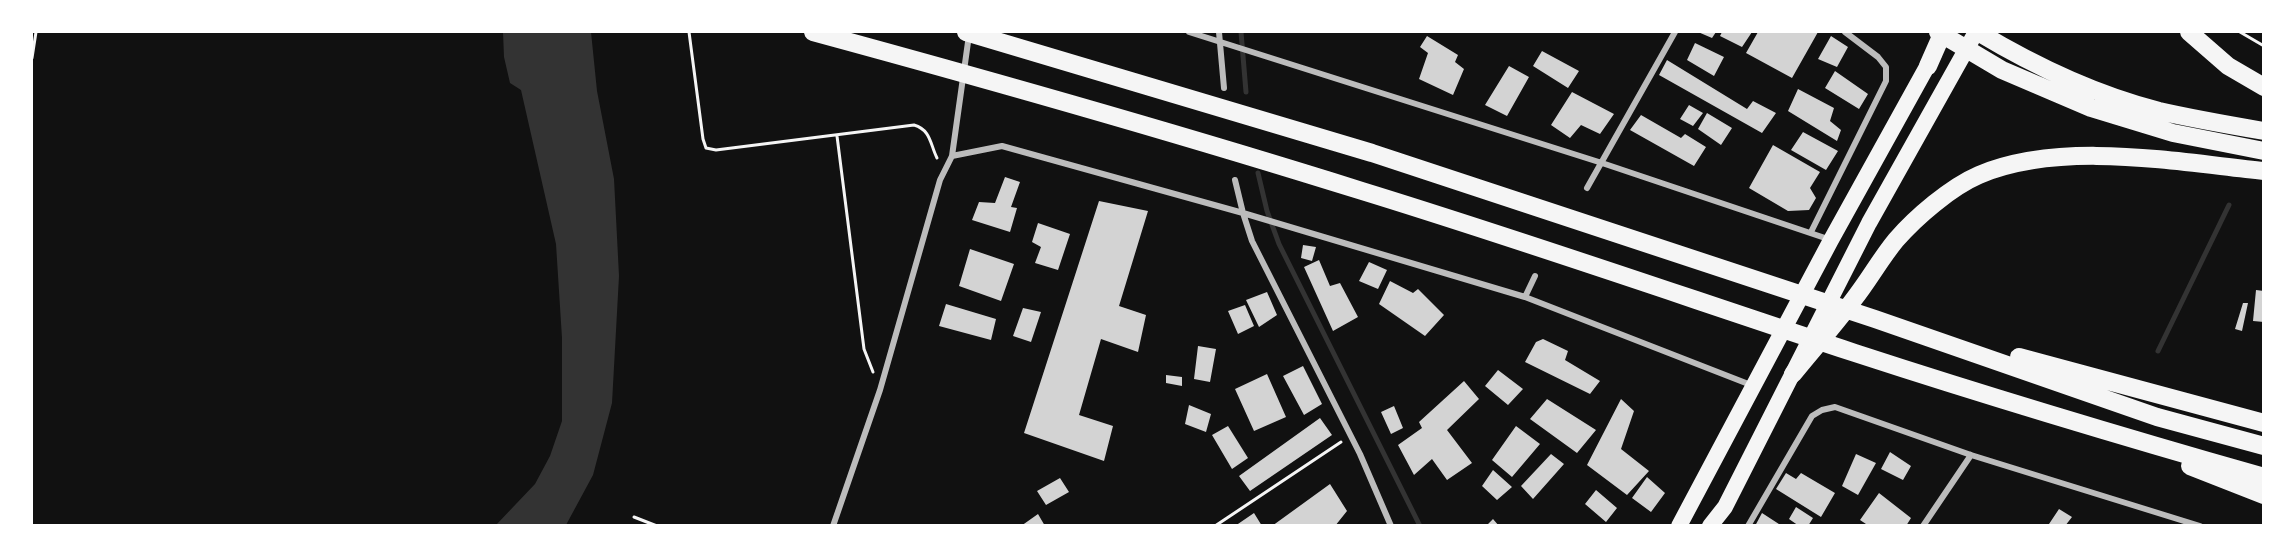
<!DOCTYPE html>
<html>
<head>
<meta charset="utf-8">
<style>
  body { margin:0 }
  #map { position:relative; width:2295px; height:557px; overflow:hidden; background:#111; font-family:"Varela Round",sans-serif }
  canvas { display:block }
  .frame { position:absolute; inset:0; border:33px solid #fff; pointer-events:none }
</style>
</head>
<body>
<div id="map">
<canvas width="2295" height="557"></canvas>
<div class="frame"></div>
</div>
<script>
const ctx = document.querySelector('canvas').getContext('2d');
ctx.lineJoin = 'round';
function paint(path, color) {
  ctx.fillStyle = color;
  ctx.fill(path, 'evenodd');
}
function trace(path, color, width, dash) {
  ctx.strokeStyle = color;
  ctx.lineWidth = width;
  ctx.lineCap = dash ? 'butt' : 'round';
  ctx.setLineDash(dash || []);
  ctx.stroke(path);
}
paint(new Path2D(`
  M503 32H591L597 91 614 179 619 276 612 403 593 475 566 525H496L535 484 550 456 562 421V338L556 244 521 90 510 83 504 57Z`), '#333');
trace(new Path2D(`
  M1241 32 1246 92
  M1258 173 1267 211 1279 244 1420 526
  M2158 351 2229 205`), '#333', 5);
paint(new Path2D(`
  M1698 32H1716L1712 38Z
  M1722 32H1752L1742 47 1720 36Z
  M1758 32H1818L1792 78 1746 53Z
  M1427 36 1458 55 1455 62 1464 69 1453 95 1419 79 1428 53 1420 47Z
  M1831 36 1848 47 1837 67 1818 59Z
  M1695 43 1724 57 1714 76 1687 60Z
  M1542 51 1579 71 1568 88 1533 66Z
  M1667 60 1747 109 1753 101 1776 113 1762 133 1659 75Z
  M1509 66 1529 77 1507 116 1485 105Z
  M1835 71 1868 94 1859 109 1825 88Z
  M1798 89 1834 108 1830 121 1841 130 1837 141 1788 111Z
  M1572 92 1614 114 1600 134 1581 125 1570 138 1551 125Z
  M1689 105 1703 113 1693 126 1680 119Z
  M1707 113 1732 128 1721 145 1698 129Z
  M1641 115 1681 138 1685 134 1706 147 1694 166 1630 130Z
  M1803 132 1838 151 1826 170 1791 150Z
  M1773 145 1820 172 1810 188 1816 198 1809 210 1788 211 1749 188Z
  M1005 177 1020 182 1011 207 1017 208 1010 232 972 220 979 202 995 203Z
  M1099 201 1148 211 1119 306 1146 315 1138 352 1101 339 1079 415 1113 426 1104 461 1024 433Z
  M1038 223 1070 234 1058 270 1035 263 1041 247 1032 242Z
  M1303 245 1316 247 1312 261 1301 258Z
  M970 249 1014 264 1001 301 959 286Z
  M1319 260 1330 286 1340 283 1358 317 1333 331 1304 267Z
  M1369 262 1387 270 1378 289 1359 281Z
  M1390 281 1413 293 1418 289 1444 315 1425 336 1379 304Z
  M2256 290 2264 291V322L2253 321Z
  M1267 292 1277 315 1259 327 1246 300Z
  M2243 303H2248L2242 331 2235 329Z
  M946 304 996 319 991 340 939 326Z
  M1245 305 1254 326 1238 334 1228 311Z
  M1023 308 1041 312 1031 342 1013 336Z
  M1543 339 1568 351 1565 360 1600 381 1590 394 1525 362 1536 342Z
  M1198 346 1216 349 1210 382 1194 379Z
  M1303 366 1322 404 1304 415 1283 376Z
  M1498 370 1523 389 1508 405 1485 386Z
  M1267 374 1286 417 1254 431 1235 389Z
  M1166 375 1182 377V386L1166 383Z
  M1464 381 1479 399 1447 430 1472 463 1447 480 1432 459 1414 475 1398 445 1422 428 1419 422Z
  M1547 399 1596 430 1577 453 1530 419Z
  M1621 399 1634 411 1621 449 1649 471 1627 495 1587 465Z
  M1189 405 1211 414 1206 432 1185 424Z
  M1394 406 1403 428 1391 434 1381 412Z
  M1320 418 1332 435 1250 491 1239 476Z
  M1228 426 1248 458 1232 469 1212 435Z
  M1516 426 1540 444 1512 477 1492 460Z
  M1890 452 1911 466 1903 480 1881 469Z
  M1551 454 1564 464 1533 499 1521 486Z
  M1856 454 1876 463 1858 495 1842 486Z
  M1493 470 1512 487 1497 500 1482 486Z
  M1786 473 1796 479 1801 473 1835 493 1821 517 1776 489Z
  M1647 477 1665 493 1651 512 1632 498Z
  M1060 478 1069 492 1046 505 1037 491Z
  M1330 484 1347 511 1335 526H1272Z
  M1596 490 1617 508 1606 522 1585 504Z
  M1879 493 1911 518 1906 526H1869L1860 520Z
  M1796 507 1813 518 1808 526H1799L1789 519Z
  M2059 509 2072 517 2065 526H2050L2049 524Z
  M1254 513 1262 526H1235Z
  M1762 513 1782 526H1755Z
  M1038 514 1045 526H1021Z
  M1493 519 1499 526H1486Z`), '#d3d3d3');
trace(new Path2D(`
  M689 32 703 139 706 148 716 150 914 125C931 130 930 144 937 158
  M2240 32 2264 46
  M32 58 36 32
  M837 136 864 349 873 372
  M634 517 657 526
  M1215 526 1341 442`), '#f5f5f5', 3);
trace(new Path2D(`
  M1189 32 1602 163 1831 240
  M1219 32 1224 88
  M952 156 1002 146 1243 213 1525 297 1751 385
  M1235 180 1243 213 1252 241 1360 454 1391 526
  M1587 188 1675 32
  M1811 232 1886 81V67L1878 57 1845 32
  M1525 297 1535 276
  M833 526 880 390 940 180 952 156 969 35
  M1748 526 1812 416 1822 410 1835 407 1971 455 2200 526
  M1923 526 1971 455`), '#bcbcbc', 6);
trace(new Path2D(`
  M1679 526 1831 240 1934 54
  M1710 526 1725 507 1869 223 1976 32`), '#f5f5f5', 16);
trace(new Path2D(`
  M813 32C997 82 1180 134 1362 191 1528 242 1691 299 1855 353 1990 397 2127 438 2264 477
  M966 32 1372 153 1875 319 2157 417 2264 446
  M1938 32 2002 70 2091 108 2173 133 2264 151
  M1978 32C2033 65 2096 95 2159 111 2194 119 2229 125 2264 131
  M2189 32 2228 66 2264 87
  M1928 66 1943 32
  M2019 357 2264 423
  M1793 374C1813 349 1835 325 1854 299 1869 280 1881 258 1896 240 1916 217 1951 187 1979 175 2062 140 2176 162 2264 171
  M2190 466 2264 495`), '#f5f5f5', 18);
</script>
</body>
</html>
